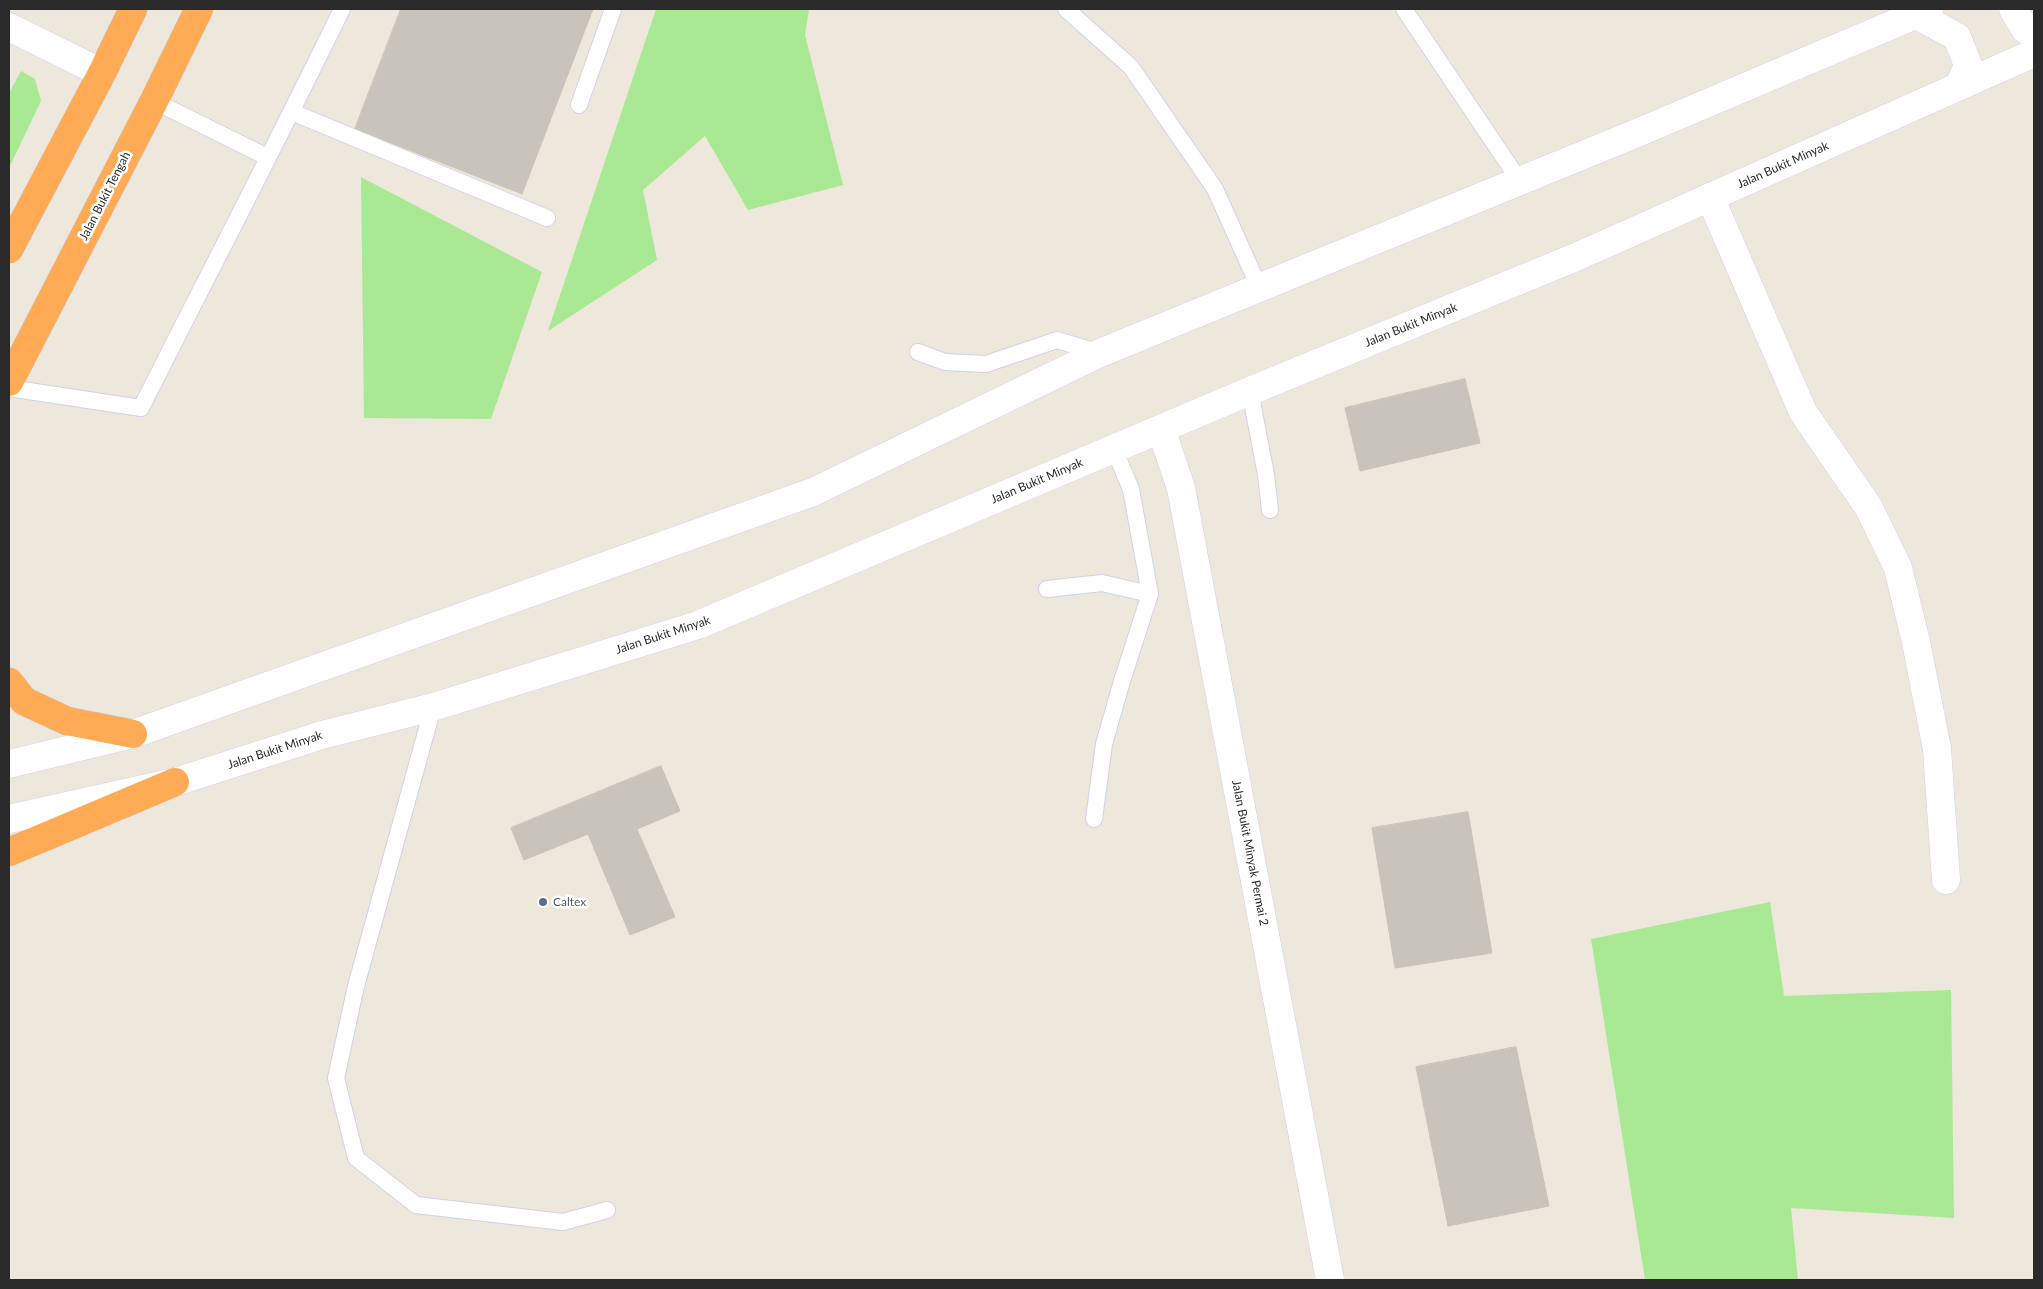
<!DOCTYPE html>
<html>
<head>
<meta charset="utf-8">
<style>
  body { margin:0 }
  #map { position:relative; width:2043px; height:1289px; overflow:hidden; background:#eee7db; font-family:Lato,sans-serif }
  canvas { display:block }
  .frame { position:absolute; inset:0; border:10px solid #2a2a2a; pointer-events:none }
</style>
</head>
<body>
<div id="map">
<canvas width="2043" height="1289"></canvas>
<div class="frame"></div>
</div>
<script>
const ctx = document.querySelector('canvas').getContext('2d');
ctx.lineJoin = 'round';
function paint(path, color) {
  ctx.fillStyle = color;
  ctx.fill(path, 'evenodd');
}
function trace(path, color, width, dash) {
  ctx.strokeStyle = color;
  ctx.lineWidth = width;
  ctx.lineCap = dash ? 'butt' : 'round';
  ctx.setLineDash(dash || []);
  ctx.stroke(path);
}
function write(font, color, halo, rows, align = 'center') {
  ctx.font = font + ' Lato,sans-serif';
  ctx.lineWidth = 5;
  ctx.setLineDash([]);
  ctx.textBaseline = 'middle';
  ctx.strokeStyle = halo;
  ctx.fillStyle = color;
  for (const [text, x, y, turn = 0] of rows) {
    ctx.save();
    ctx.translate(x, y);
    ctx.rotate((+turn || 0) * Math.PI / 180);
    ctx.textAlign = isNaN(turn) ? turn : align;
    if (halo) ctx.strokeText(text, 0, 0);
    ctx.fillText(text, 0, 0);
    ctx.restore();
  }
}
paint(new Path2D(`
  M656 9H809L805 35 843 185 748 210 705 136 643 190 657 260 548 331Z
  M21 71 35 79 41 101 9 168V93Z
  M361 177 542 272 491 419 364 418Z
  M1770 902 1784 996 1951 990 1954 1218 1791 1208 1798 1280H1645L1591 939Z`), '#aae993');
const building = new Path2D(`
  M401 9H593L522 194 355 129Z
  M1465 379 1480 443 1360 471 1345 408Z
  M661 766 680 811 637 829 675 917 630 935 588 834 524 860 511 828Z
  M1468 812 1492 953 1395 968 1372 828Z
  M1516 1047 1549 1206 1448 1226 1416 1067Z`);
paint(building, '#c9c4bb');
trace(building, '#c9c3b5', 1);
const lane = new Path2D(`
  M1066 9 1131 67 1215 189 1259 287
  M1404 9 1519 180
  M154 101 267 157
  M579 105 613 9
  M292 112 547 218
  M918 352 945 362 986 364 1057 340 1100 353
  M9 388 141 408C208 275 277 143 342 9
  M1250 391 1266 475 1270 510
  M1047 589 1102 583 1150 594
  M433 707 356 986 336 1078 356 1158 416 1205 563 1222 607 1210
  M1094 819 1104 744 1122 681 1150 594 1131 489 1114 449`);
const street = new Path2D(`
  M9 27 102 73
  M1710 197 1803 412 1869 508 1898 568 1916 642 1937 749 1946 880
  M1161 429 1181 488 1330 1280`);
const secondary = new Path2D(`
  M2013 9 2025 29 2034 34
  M1915 14 1957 37 1968 65 1959 86
  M9 764 133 734 813 492 1100 353 1637 133 1929 9
  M9 819 175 782 322 735 433 707 698 625 1250 391 1576 257 2034 53`);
const highway = new Path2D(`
  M9 249 102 73 133 9
  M9 382 154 101 199 9
  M9 682 24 701 67 721 133 734
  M9 852 175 782`);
trace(lane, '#d0d3e5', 18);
trace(street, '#d0d3e5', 29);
trace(secondary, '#d0d3e5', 29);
trace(highway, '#c8c8c8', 29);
trace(lane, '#fff', 16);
trace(street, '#fff', 28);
trace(secondary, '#fff', 28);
trace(highway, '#ffab55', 28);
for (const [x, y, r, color] of [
  [543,902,5,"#5c6f8a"]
]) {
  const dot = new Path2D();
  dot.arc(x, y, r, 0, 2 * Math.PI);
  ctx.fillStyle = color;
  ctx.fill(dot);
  trace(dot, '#fff', 2);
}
write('12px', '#2a2a2a', '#fff', [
  ["Jalan Bukit Minyak",1783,165,-24],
  ["Jalan Bukit Tengah",105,196,-63],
  ["Jalan Bukit Minyak",1411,325,-22],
  ["Jalan Bukit Minyak",1037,481,-23],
  ["Jalan Bukit Minyak",663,635,-18],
  ["Jalan Bukit Minyak",275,750,-18],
  ["Jalan Bukit Minyak Permai 2",1250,853,79]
]);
write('12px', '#4e5e75', '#fff', [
  ["Caltex",553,902]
], 'left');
</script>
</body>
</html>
